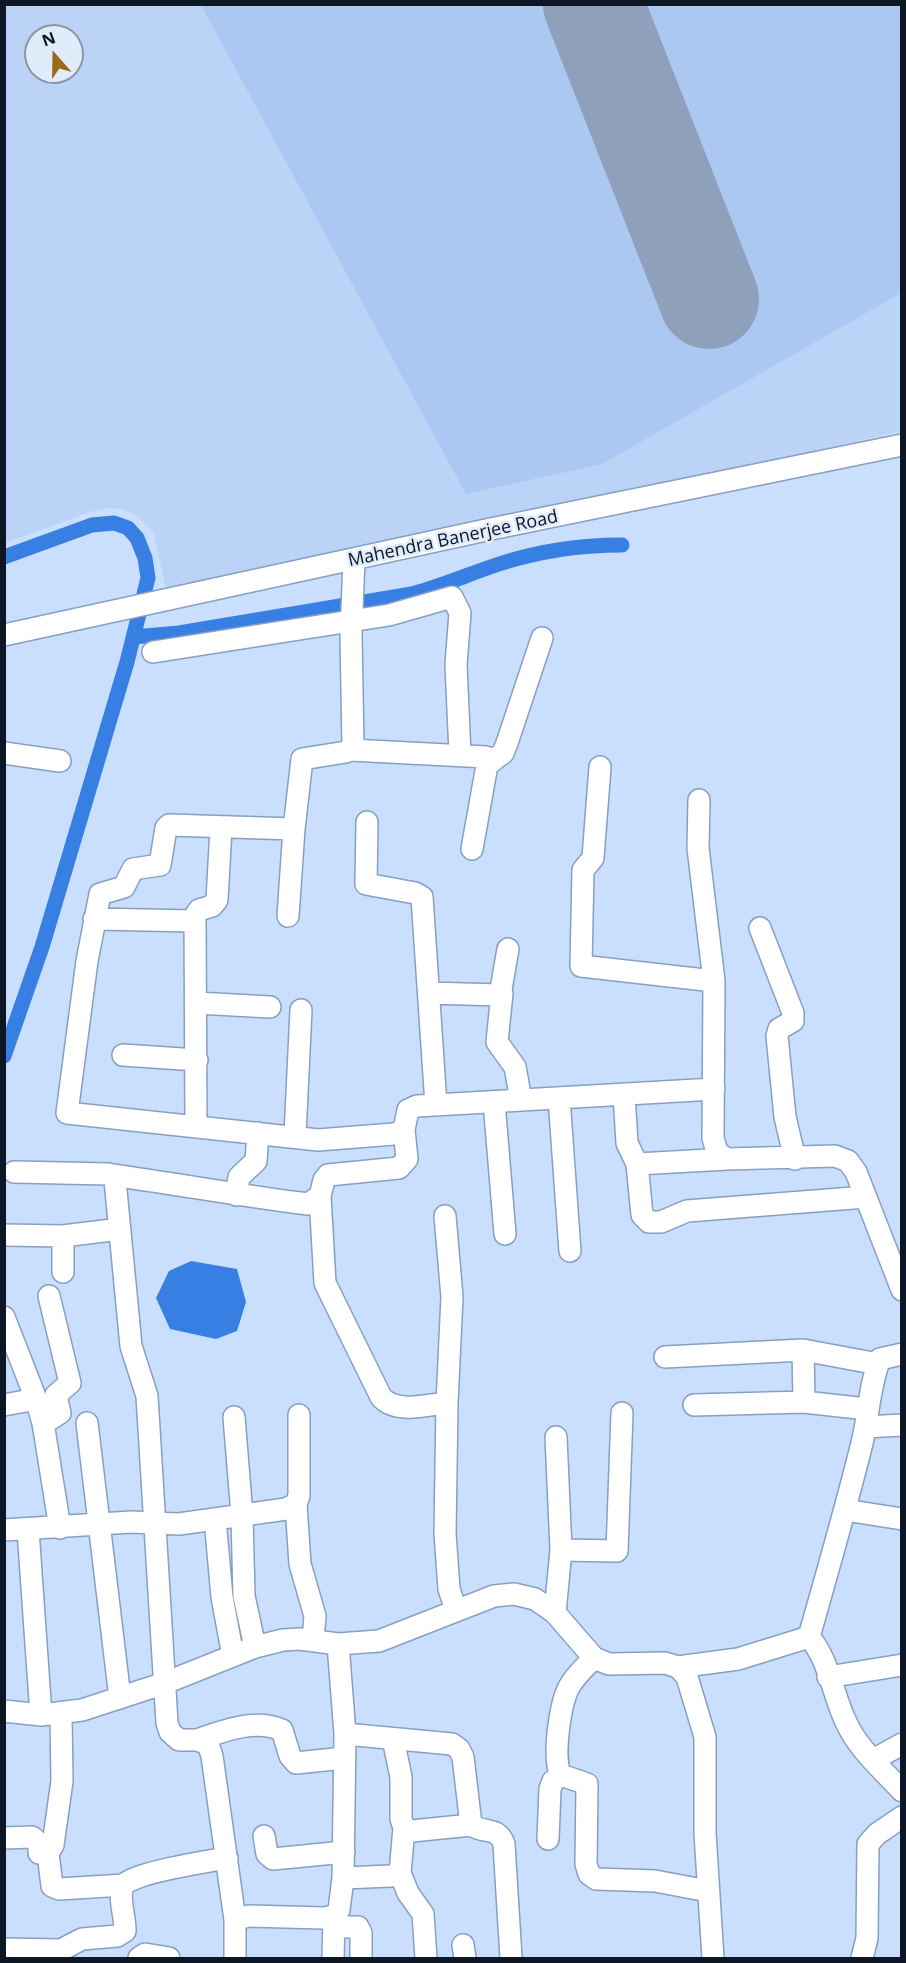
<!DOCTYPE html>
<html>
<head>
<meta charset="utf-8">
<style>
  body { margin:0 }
  #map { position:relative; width:906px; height:1963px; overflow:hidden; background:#cadffe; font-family:"Open Sans",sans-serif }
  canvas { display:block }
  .frame { position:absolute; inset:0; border:6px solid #0d1624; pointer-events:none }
  .north { position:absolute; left:24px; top:24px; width:60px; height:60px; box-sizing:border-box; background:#e1ecfb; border:2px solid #8c96a5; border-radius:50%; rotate:340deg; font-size:16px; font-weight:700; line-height:24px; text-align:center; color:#0d1624 }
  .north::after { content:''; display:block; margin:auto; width:21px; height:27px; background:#976b19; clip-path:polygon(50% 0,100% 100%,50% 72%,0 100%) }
</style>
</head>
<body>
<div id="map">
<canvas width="906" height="1963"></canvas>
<div class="frame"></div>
<div class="north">N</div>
</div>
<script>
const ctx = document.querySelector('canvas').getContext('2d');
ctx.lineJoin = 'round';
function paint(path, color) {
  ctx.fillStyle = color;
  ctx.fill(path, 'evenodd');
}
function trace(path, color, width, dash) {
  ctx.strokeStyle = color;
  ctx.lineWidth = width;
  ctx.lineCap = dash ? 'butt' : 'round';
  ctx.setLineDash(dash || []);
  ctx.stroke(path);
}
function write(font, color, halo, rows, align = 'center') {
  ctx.font = font + ' "Open Sans",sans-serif';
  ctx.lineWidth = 5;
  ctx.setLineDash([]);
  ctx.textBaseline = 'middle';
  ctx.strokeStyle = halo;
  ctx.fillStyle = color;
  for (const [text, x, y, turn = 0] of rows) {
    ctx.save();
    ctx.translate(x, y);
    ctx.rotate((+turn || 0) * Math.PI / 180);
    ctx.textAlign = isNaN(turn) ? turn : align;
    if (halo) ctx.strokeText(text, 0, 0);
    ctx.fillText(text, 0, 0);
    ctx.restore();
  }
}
paint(new Path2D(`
  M4 5H901V431L775 460 166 588 153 532 135 514 122 509 108 508 90 512 5 543ZM36 36H72V72H36Z`), '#bad3f7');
paint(new Path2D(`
  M201 5H568L689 310 747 287 635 5H901V293L602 464 466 494Z`), '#abc8f2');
paint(new Path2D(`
  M191 1261 237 1269 246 1302 237 1331 216 1339 170 1329 156 1298 169 1271Z`), '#377fe2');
trace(new Path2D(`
  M4 557 92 525 114 523 128 528 137 538 145 558 148 578 127 662 42 947 4 1056
  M133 637 179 633 412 594C442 586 469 574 499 564 539 551 580 545 622 545`), '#377fe2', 15);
trace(new Path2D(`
  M593 4 709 299`), '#8fa0ba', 100);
const minor = new Path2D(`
  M354 560 351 634 353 747 346 752 302 759 294 829 169 825 166 828 160 865 133 869 124 887 100 894 87 961 67 1113 318 1140 394 1134 404 1130 408 1110 417 1106 714 1089
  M4 635 486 530 902 445
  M153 652 389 615 452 597 460 613 456 665 460 754
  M351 750 486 757 487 765 472 849
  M4 753 60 761
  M487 765 503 753 507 743 542 638
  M600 767 593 858 583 870 581 966 714 981
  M699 800 698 848 714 981 713 1138 717 1152 727 1159 835 1156 848 1161 856 1172 902 1290
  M367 822 366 884 415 893 422 897 436 1105
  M288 916 294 829
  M94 919 195 921
  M760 928 793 1013V1021L779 1029 777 1036 785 1117 795 1159
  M429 993 500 995 508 949
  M502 993 497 1042 515 1067 521 1100
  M197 1003 270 1007
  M123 1055 197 1060
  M624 1094 627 1143 637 1164 727 1159
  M559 1098 570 1251
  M494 1102 505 1234
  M196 1126 195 916 199 910 212 906 217 900 221 828
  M295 1135 301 1010
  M637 1164 642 1215 649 1222H661L687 1211 866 1197
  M14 1172 109 1174 115 1180 131 1346 147 1396 167 1723 170 1732 179 1740H197L208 1744 212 1756 235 1920
  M112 1175C178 1184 242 1196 308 1204L320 1196 324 1180 328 1175 399 1168 407 1159 404 1130
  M236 1195 239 1177 256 1161 258 1133
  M320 1196 325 1283 381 1397C396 1414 426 1405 447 1403
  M445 1216 452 1297 447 1403 445 1533 449 1589 456 1610
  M4 1235 63 1236 120 1229
  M63 1236V1272
  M4 1317 36 1399 4 1405
  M803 1350 804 1402
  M902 1354 880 1359C869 1386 869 1415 862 1443 846 1508 827 1573 809 1637 829 1659 833 1696 846 1722 858 1749 882 1769 902 1791
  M665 1357 803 1350 878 1364
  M36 1399 43 1423 60 1528
  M694 1405 804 1402 867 1409
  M234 1417 242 1515 244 1596 255 1647
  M87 1423 120 1698
  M43 1424 60 1413 56 1395 70 1383 49 1296
  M866 1427 902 1425
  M556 1437 561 1550
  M296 1504 300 1564 315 1616 313 1640
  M845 1510 902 1519
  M215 1519 222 1597 233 1656
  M4 1530 131 1522 179 1524 286 1509 296 1504 299 1496V1415
  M28 1530 41 1715
  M555 1613 561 1550 617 1551 622 1413
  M594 1658C585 1667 575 1676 569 1687 560 1704 552 1759 561 1775L587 1784 586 1864 589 1874 596 1879 655 1881 708 1891
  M678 1667 738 1659 809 1637
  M828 1677 902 1665
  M4 1711 41 1715 82 1710 165 1683 255 1647 283 1640 300 1639 338 1644 379 1641 494 1596 514 1594 535 1599 555 1613 594 1658 609 1664 665 1663 678 1667 687 1677 705 1737V1833L713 1958
  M345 1734 452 1744 459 1749 463 1757 471 1825C484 1834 498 1826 504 1844L511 1958
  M393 1739 401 1777V1819L404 1828 412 1831 471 1825
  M197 1740C223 1731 255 1718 282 1730L290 1756 296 1763 344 1758
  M873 1760 902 1744
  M264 1836 267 1854 273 1859 344 1852
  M4 1838 32 1837 39 1843V1853H48L53 1845 62 1781 61 1715
  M548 1839 550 1789 553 1781 561 1775
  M48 1853 52 1886 59 1889 124 1885
  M400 1873 408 1893 423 1914 426 1958
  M343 1878 391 1876 400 1873 404 1828
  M334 1927H358L361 1933V1958
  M463 1945 465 1958
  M4 1949 61 1950 82 1939 117 1936 125 1931C126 1919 117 1895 124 1885 132 1873 210 1861 227 1858
  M139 1958 145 1954 169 1958
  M235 1958V1920L248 1916 324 1918 334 1916 339 1910 343 1878 345 1734 338 1644
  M333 1958 334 1916
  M862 1958 867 1938 868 1844 877 1834 902 1817`);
trace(minor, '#869fc3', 24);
trace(minor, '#fff', 21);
write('18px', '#0d1624', '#e1ecfb', [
  ["Mahendra Banerjee Road",453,539,-12]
]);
</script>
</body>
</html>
